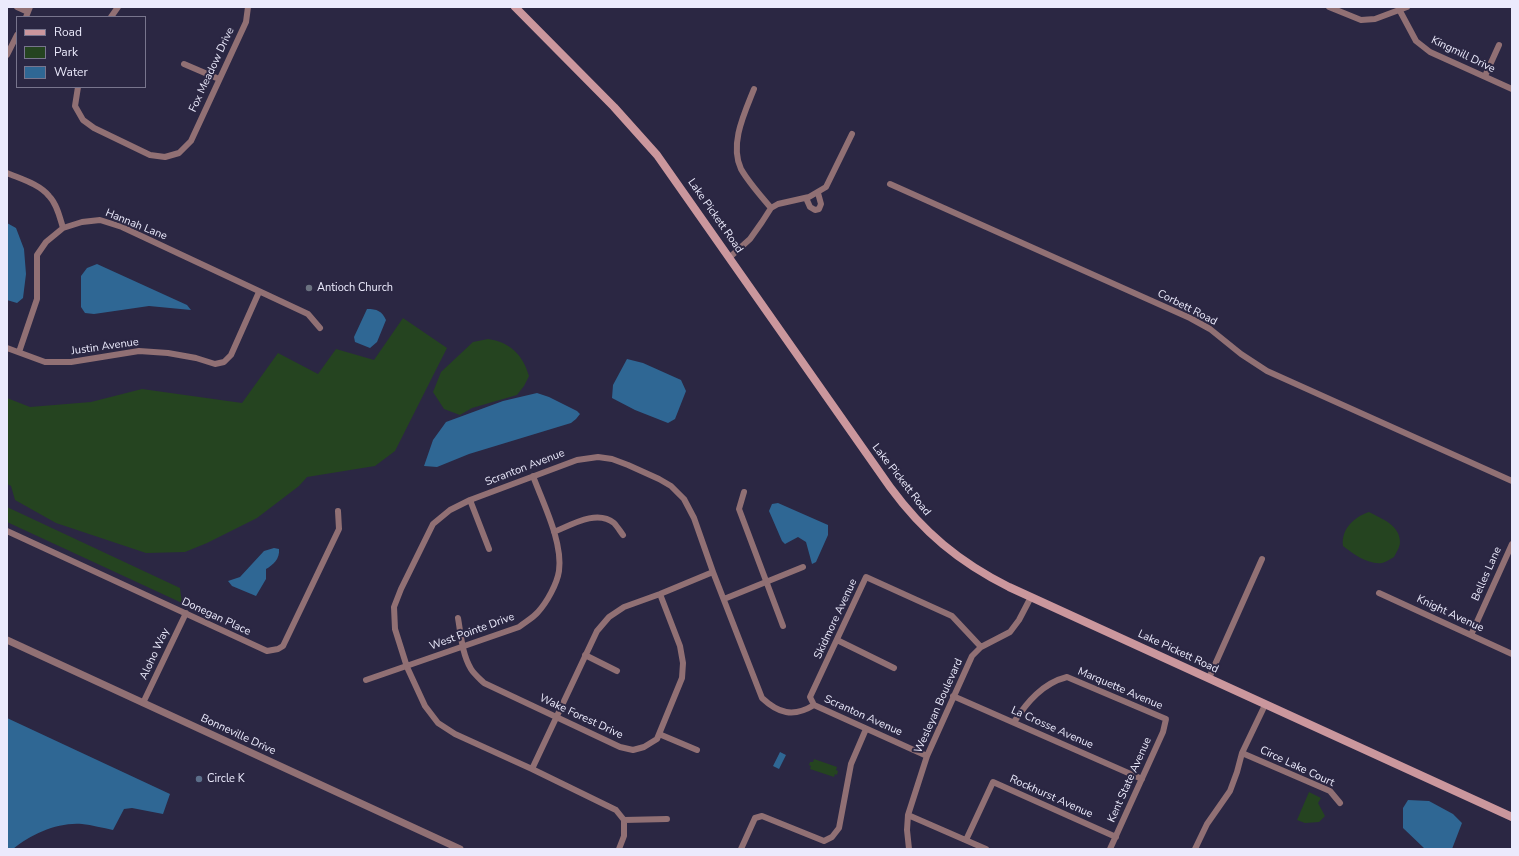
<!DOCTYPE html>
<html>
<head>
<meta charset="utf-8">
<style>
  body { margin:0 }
  #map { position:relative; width:1519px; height:856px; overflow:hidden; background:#2b2743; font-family:"Nunito Sans",sans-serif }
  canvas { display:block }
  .frame { position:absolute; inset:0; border:8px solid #ebeafc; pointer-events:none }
  .legend { position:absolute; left:16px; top:16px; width:130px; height:72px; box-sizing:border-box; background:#2b2743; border:1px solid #78758d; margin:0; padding:5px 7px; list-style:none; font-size:12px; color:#ebeafc }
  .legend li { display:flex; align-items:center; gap:8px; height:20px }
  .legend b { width:20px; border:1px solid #78758d }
</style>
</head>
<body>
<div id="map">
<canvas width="1519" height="856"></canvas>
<div class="frame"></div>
<ul class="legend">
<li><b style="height:5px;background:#cb979d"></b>Road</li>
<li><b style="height:11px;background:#254420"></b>Park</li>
<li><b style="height:11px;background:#2f6794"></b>Water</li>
</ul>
</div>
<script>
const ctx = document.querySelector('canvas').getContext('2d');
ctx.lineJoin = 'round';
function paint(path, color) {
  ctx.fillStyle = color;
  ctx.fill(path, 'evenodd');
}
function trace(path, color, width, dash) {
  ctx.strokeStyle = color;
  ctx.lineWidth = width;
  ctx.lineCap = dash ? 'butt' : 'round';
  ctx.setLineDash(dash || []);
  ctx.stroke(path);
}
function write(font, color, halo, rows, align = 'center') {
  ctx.font = font + ' "Nunito Sans",sans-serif';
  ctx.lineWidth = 4;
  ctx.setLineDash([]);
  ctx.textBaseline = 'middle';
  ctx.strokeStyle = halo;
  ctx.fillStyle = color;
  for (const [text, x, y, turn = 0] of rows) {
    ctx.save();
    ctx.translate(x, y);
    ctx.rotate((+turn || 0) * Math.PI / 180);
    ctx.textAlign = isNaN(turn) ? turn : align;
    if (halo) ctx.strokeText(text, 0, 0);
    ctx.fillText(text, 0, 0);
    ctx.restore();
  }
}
paint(new Path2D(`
  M403 318 447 348 395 451 375 466 307 477 299 486 257 518 207 543 185 552 146 553 56 523 15 500 11 486 7 484V398L30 407 91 402 142 389 242 403 278 353 318 374 336 349 374 360Z
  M488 339C510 342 523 355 529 376L524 386 517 395 472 408 460 415 444 409 433 392 441 372 473 342Z
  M7 507 180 588 182 603 7 522Z
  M1369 512C1382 519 1400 525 1400 542 1400 547 1396 553 1394 557 1390 559 1386 562 1382 563 1369 565 1353 554 1343 546 1341 529 1354 517 1369 512Z
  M814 759 837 767 836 770 838 771 837 775 835 774 834 777 810 769 811 766 809 765 810 762H813Z
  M1309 792 1321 798 1318 803 1325 816 1319 822 1305 823 1297 820Z`), '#254420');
paint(new Path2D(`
  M7 223 16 228 24 249 26 274 23 298 17 303 7 300Z
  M97 264 187 305 191 310 149 306 94 314 85 313 81 307V276L87 268Z
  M367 309C377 309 382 311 386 320L377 342 370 348 355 342 354 337Z
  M627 359 643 363 681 380 686 391 675 419 668 423 635 410 612 398 613 385Z
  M537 393 549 397 577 411 580 414 576 419 571 423 469 454 437 467 424 466 433 440 446 422 503 401Z
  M778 503 828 525V535L816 562 812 564 806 542 798 537 785 544 782 541 769 511 772 504Z
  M274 548 279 549C280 559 273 565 266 569V579L256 596 232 586 228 581 240 577 264 551Z
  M7 718 170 794 163 814 132 808 124 809 113 830C103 828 92 825 82 824 58 822 31 834 13 849H7Z
  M780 752 786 755 779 769 773 766Z
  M1408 800 1429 801 1453 814 1462 823 1452 849H1425L1403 828V808Z`), '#2f6794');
trace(new Path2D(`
  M17 7 28 12
  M1329 7 1361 20 1375 19 1407 7
  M1400 11 1416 41 1430 52 1512 89
  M26 17 30 7
  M111 17 118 7
  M7 55 17 35
  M184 64 219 79
  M1485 76 1499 45
  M78 87 75 106 83 120 94 128 150 155 165 157 179 153 191 141 246 22 248 7
  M754 89C745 112 729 144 741 169 749 183 761 196 771 208
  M7 173C21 179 39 184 49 196 57 204 60 218 63 228
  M890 184 1190 318 1210 329 1241 354 1267 371 1512 481
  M806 198 810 207 815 210 819 209 821 204 818 193
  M730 257 750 239 762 222 771 208 778 204 809 197 826 187 852 134
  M7 348 45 362H71L139 351 168 353 196 358 215 364 224 362 231 355 259 292
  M19 352 37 299V255L46 242 63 228 82 222 100 220 122 227 308 314 320 328
  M744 492 739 509 783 626
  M470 500 489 549
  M7 531 267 651 278 649 283 646 339 529 338 511
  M554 532C571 525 597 509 614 523 617 526 620 531 623 535
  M1379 593 1512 654
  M724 599 803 567
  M458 618C461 635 462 654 471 669 474 674 480 679 484 683L620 747 633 750 644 747 657 739 682 678 683 663 680 646 660 594
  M1471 635 1512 544
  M837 640 894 668
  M585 655 617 671
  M1209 678 1262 559
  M366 680 519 627C525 622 533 618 538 612 547 602 557 584 559 571 563 542 543 503 533 476
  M953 696 1142 779
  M143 703 186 613
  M814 705 810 697 866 577 952 616 981 647
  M814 705 927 756
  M1014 722C1027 702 1043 683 1067 677L1166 719 1163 732 1110 849
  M659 734 697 750
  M1242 753 1330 791 1340 803
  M532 769 597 631 609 617 624 607 660 594 713 572
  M908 815 986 849
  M624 820 667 819
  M966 840 993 782 1116 837
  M619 849 624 836V820L616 810 532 769 455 734 438 723 425 706 407 667 395 629 394 607 401 589 433 524 450 510 470 500 577 460 598 457 612 459 628 465 659 479 671 486 684 499 694 518 713 572 762 698C778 713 793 718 814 705
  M741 849 755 818 762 816 824 841 832 837 839 828 851 764 866 729
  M909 849 907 830 908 815 927 756 972 656 981 647 1010 632 1019 620 1031 597
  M1195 849 1207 824 1230 791 1237 772 1242 753 1265 705`), '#917074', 6);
trace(new Path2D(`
  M7 640 460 849`), '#917074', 7);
trace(new Path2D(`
  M515 7 614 107 657 155 890 487C923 532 959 562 1009 587L1512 817`), '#cb979d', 8);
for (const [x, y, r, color] of [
  [309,288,4,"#6b7280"],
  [199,779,4,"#5c6f8a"]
]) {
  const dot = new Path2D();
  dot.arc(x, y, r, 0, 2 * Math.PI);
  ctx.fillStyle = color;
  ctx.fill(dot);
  trace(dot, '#2b2743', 1.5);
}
write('11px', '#ebeafc', '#2b2743', [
  ["Kingmill Drive",1463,55,26],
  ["Fox Meadow Drive",212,70,-65],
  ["Lake Pickett Road",715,216,55],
  ["Hannah Lane",136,225,22],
  ["Corbett Road",1187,308,27],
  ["Justin Avenue",105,347,-8],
  ["Scranton Avenue",525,468,-21],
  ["Lake Pickett Road",901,480,52],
  ["Belles Lane",1487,574,-66],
  ["Knight Avenue",1450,614,25],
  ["Donegan Place",216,617,25],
  ["Skidmore Avenue",836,619,-65],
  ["West Pointe Drive",472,632,-20],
  ["Lake Pickett Road",1178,652,25],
  ["Aloho Way",155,654,-65],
  ["Marquette Avenue",1120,689,23],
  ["Wesleyan Boulevard",939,706,-66],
  ["Scranton Avenue",863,716,24],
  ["Wake Forest Drive",581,717,25],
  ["La Crosse Avenue",1052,728,24],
  ["Bonneville Drive",238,735,25],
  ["Circe Lake Court",1297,767,25],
  ["Kent State Avenue",1130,780,-66],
  ["Rockhurst Avenue",1051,797,24]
]);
write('11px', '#ebeafc', '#2b2743', [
  ["Antioch Church",317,288],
  ["Circle K",207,779]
], 'left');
</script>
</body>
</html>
